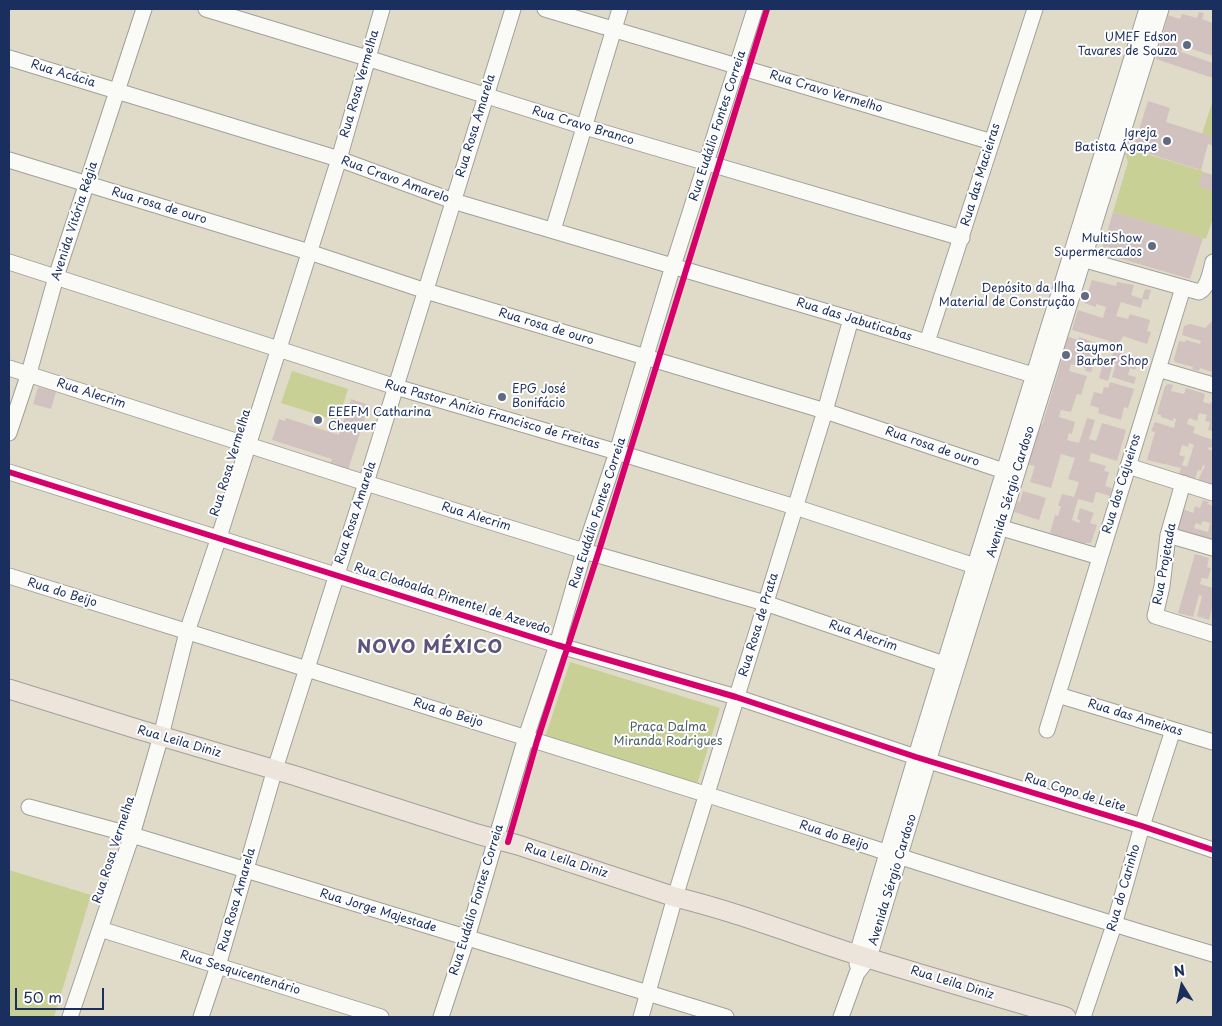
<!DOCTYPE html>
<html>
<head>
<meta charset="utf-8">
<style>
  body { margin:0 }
  #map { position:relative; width:1222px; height:1026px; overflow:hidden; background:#e0dbc8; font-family:"Playpen Sans",sans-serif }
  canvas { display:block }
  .frame { position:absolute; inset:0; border:10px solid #1b2f5e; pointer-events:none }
  .north { position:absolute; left:1157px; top:961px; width:50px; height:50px; -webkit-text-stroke:4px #fff; paint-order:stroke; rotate:350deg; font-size:14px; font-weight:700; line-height:20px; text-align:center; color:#1b2f5e }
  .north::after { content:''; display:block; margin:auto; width:18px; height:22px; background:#1b2f5e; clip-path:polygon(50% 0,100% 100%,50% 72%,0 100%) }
  .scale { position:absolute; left:15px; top:988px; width:89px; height:22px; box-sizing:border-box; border:2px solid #1b2f5e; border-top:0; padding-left:6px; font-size:15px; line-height:18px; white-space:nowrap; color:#1b2f5e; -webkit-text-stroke:4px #fff; paint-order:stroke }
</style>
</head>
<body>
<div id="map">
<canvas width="1222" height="1026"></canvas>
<div class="frame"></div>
<div class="north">N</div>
<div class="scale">50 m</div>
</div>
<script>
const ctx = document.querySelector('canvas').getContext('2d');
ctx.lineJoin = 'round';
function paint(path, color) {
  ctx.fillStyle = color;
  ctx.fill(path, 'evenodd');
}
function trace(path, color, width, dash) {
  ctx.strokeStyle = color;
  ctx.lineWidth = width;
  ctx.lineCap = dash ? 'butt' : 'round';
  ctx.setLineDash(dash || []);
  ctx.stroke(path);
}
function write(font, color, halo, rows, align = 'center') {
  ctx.font = font + ' "Playpen Sans",sans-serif';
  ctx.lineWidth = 4;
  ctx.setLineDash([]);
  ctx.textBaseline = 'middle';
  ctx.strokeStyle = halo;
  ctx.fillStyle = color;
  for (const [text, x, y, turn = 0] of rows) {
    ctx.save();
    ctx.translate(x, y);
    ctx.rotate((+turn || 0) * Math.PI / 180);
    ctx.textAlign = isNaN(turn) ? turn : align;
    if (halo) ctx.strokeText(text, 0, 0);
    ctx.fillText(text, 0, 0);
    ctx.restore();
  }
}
paint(new Path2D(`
  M1213 100V137L1202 134Z
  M1127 148 1203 171 1199 186 1213 191V218L1206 239 1113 212 1128 162 1125 154Z
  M292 371 348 389 338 421 281 403Z
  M570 662 720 708 696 788 545 737Z
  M9 870 91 895 54 1017H9Z`), '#c8d095');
paint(new Path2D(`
  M1199 12 1204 13 1202 19 1213 23V56L1183 46 1181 52 1213 63V78L1156 59 1168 15 1180 19 1182 14 1197 18Z
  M1148 101 1170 108 1166 122 1213 137V146L1208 144 1201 170 1133 149Z
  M1203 172 1213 175V191L1198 186Z
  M1113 212 1203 238 1190 279 1101 253Z
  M1092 280 1116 286 1117 282 1134 285 1131 295 1142 299 1145 289 1151 290 1148 300 1143 299 1141 308 1121 302 1116 316 1128 319 1130 314 1150 320 1147 331 1151 332 1147 344 1123 336 1116 351 1139 358 1135 370 1130 368 1128 375 1136 377 1134 384 1112 377 1116 364 1113 363 1108 381 1099 378 1104 360 1110 362 1114 350 1107 348 1110 341 1072 330 1078 310 1103 318 1106 307 1096 304V307L1084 303 1085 301 1079 299 1082 290 1088 292Z
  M1213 320V375L1211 374 1212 372 1200 368 1199 371 1192 369 1193 367 1175 362 1174 359 1179 341 1185 342 1186 340 1200 344 1201 341 1182 335 1184 326 1190 324 1205 328Z
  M1066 336 1078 340 1079 337 1096 343 1092 357 1096 358 1091 372 1085 371 1086 368 1071 364 1069 371 1087 376 1081 395 1077 394 1071 412 1061 410 1059 417 1075 422 1072 434 1069 433 1067 440 1079 443 1087 418 1095 420 1089 439 1096 441 1102 423 1126 430 1117 461 1091 453 1089 461 1106 466 1104 471 1109 472 1105 486 1112 488 1110 496 1096 492 1093 503 1078 499 1072 520 1079 523 1080 520 1077 519 1080 508 1094 513 1090 523 1097 525 1091 543H1083L1050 533 1055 515 1058 516 1061 506H1058L1062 494 1074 497 1079 482 1068 479 1075 458 1061 454 1051 488 1030 482 1035 466 1026 464 1039 424 1042 425 1065 349 1063 348Z
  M1110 382 1134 389 1128 408 1124 407 1121 420 1098 413 1099 408 1090 405 1094 392 1102 394 1104 387 1108 388Z
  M1168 384 1173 385 1171 391 1184 394 1186 388 1205 394 1203 402 1210 404 1211 402 1213 403V431L1208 430 1210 422 1205 421 1207 415 1199 413 1197 421 1189 418 1187 424 1195 427 1193 433 1213 440V448L1209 447 1208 449 1213 451V485L1198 480 1205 466 1203 465 1201 471 1198 470 1195 479 1179 474 1181 468 1147 460 1155 432 1151 431 1155 422 1174 428 1176 419 1173 418V421L1161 417V415L1157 414 1165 386ZM1189 443 1194 445 1187 467 1182 465 1185 457 1179 455 1182 445 1188 447Z
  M38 387 56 392 51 409 33 404Z
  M351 399 369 405 348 470 330 464 332 459 272 440 279 419 285 421 286 418 339 435Z
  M1023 491 1046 498 1039 520 1014 512 1018 501 1020 502Z
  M1203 500 1209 502 1208 504 1213 506V542L1177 529 1183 509 1193 513 1195 506 1200 508ZM1203 521 1210 523 1208 532 1194 528 1196 523 1201 525Z
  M1195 554 1209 558 1207 567 1211 568 1208 579 1202 578 1200 584 1213 588V605L1209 620 1197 616 1202 596 1199 595 1193 617 1178 613Z`), '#d1c2c0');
const minor = new Path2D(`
  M206 9 367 58 585 127 962 238
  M545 9 992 142
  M9 58 339 159 453 201 851 319 1046 379
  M9 160 309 252 426 291 825 411 1016 475
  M553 230 620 9
  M1075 257 1199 292C1209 287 1210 272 1213 262
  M9 262 396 387 617 452 795 507 987 570
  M927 342 1035 9
  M9 368 366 483 584 551 765 603 953 667
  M1158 369 1213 385
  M9 433 29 373 56 277 144 9
  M1128 466 1213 493
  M9 472 557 645 736 697 916 757 1142 826 1213 850
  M1183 483 1168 535 1162 586 1155 616 1213 634
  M992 525 1100 557
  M1168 535 1213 548
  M9 576C241 649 473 720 705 794 874 848 1043 904 1213 954
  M1058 695 1213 742
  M1047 730 1183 288
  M29 807 132 835 726 1017
  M100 929 381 1017
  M857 964V954L920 743 1147 9
  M70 1017 132 835 161 736 187 632 219 537 339 159 382 9
  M201 1017 218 966 275 769 366 483 513 9
  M441 1017 467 938 526 737 557 645 584 551 617 452 673 266 755 9
  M641 1017 675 897 825 411 851 319
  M841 1017 857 973 869 958 943 712 1161 9
  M1083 1017 1114 925 1142 826 1173 730`);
const major = new Path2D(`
  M9 689 137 729 296 776 477 834 518 845 675 897C733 911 788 932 845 951 918 974 992 995 1066 1017`);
trace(minor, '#a1a09b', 17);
trace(major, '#a1a09b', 21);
trace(minor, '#fafaf7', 15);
trace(major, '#ede4dc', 19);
trace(new Path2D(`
  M9 472 557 645 736 697 916 757 1142 826 1213 850
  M508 842 537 741 598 554 767 9`), '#d6006c', 6);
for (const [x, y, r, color] of [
  [1187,45,5,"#606b83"],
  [1167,141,5,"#606b83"],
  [1152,246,5,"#606b83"],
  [1085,296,5,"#606b83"],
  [1066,355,5,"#606b83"],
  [502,397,5,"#606b83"],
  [318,420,5,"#606b83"]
]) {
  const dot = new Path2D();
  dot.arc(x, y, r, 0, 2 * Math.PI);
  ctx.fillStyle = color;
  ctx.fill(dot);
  trace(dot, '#fff', 2);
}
write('12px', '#1b2f5e', '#fff', [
  ["UMEF Edson",1177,38],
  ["Tavares de Souza",1177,52],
  ["Igreja",1157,134],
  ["Batista Ágape",1157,148],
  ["MultiShow",1142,239],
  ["Supermercados",1142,253],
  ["Depósito da Ilha",1075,289],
  ["Material de Construção",1075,303],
  ["Saymon",1076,348,"left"],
  ["Barber Shop",1076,362,"left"],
  ["EPG José",512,390,"left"],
  ["Bonifácio",512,404,"left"],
  ["EEEFM Catharina",328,413,"left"],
  ["Chequer",328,427,"left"]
], 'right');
write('12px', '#1b2f5e', '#fff', [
  ["Rua Acácia",63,74,17],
  ["Rua Rosa Vermelha",360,84,-74],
  ["Rua Cravo Vermelho",826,92,17],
  ["Rua Rosa Amarela",476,126,-73],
  ["Rua Cravo Branco",583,126,17],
  ["Rua Eudálio Fontes Correia",718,126,-72],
  ["Rua das Macieiras",981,175,-73],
  ["Rua Cravo Amarelo",395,180,20],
  ["Rua rosa de ouro",159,206,17],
  ["Avenida Vitória Régia",75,221,-72],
  ["Rua das Jabuticabas",854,320,17],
  ["Rua rosa de ouro",546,327,17],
  ["Rua Alecrim",91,394,18],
  ["Rua Pastor Anízio Francisco de Freitas",492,415,16],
  ["Rua rosa de ouro",932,447,19],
  ["Rua Rosa Vermelha",231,463,-73],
  ["Rua dos Cajueiros",1122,484,-73],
  ["Avenida Sérgio Cardoso",1011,492,-73],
  ["Rua Rosa Amarela",356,513,-72],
  ["Rua Eudálio Fontes Correia",598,513,-72],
  ["Rua Alecrim",476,517,17],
  ["Rua Projetada",1165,564,-80],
  ["Rua do Beijo",62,593,17],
  ["Rua Clodoalda Pimentel de Azevedo",452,599,18],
  ["Rua Rosa de Prata",759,625,-73],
  ["Rua Alecrim",863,636,19],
  ["Rua do Beijo",448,713,17],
  ["Rua das Ameixas",1135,718,17],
  ["Rua Leila Diniz",179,742,16],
  ["Rua Copo de Leite",1075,793,17],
  ["Rua do Beijo",834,836,18],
  ["Rua Rosa Vermelha",114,850,-72],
  ["Rua Leila Diniz",566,861,18],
  ["Avenida Sérgio Cardoso",893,880,-73],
  ["Rua do Carinho",1124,888,-74],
  ["Rua Rosa Amarela",237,900,-74],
  ["Rua Eudálio Fontes Correia",477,900,-73],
  ["Rua Jorge Majestade",378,911,17],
  ["Rua Sesquicentenário",240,973,17],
  ["Rua Leila Diniz",952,983,17]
]);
write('12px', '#495d62', '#fff', [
  ["Praça Dalma",668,728],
  ["Miranda Rodrigues",668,742]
]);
ctx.letterSpacing = '1px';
write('bold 18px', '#5d547e', '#fff', [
  ["NOVO MÉXICO",430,648]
]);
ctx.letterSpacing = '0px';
</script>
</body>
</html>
